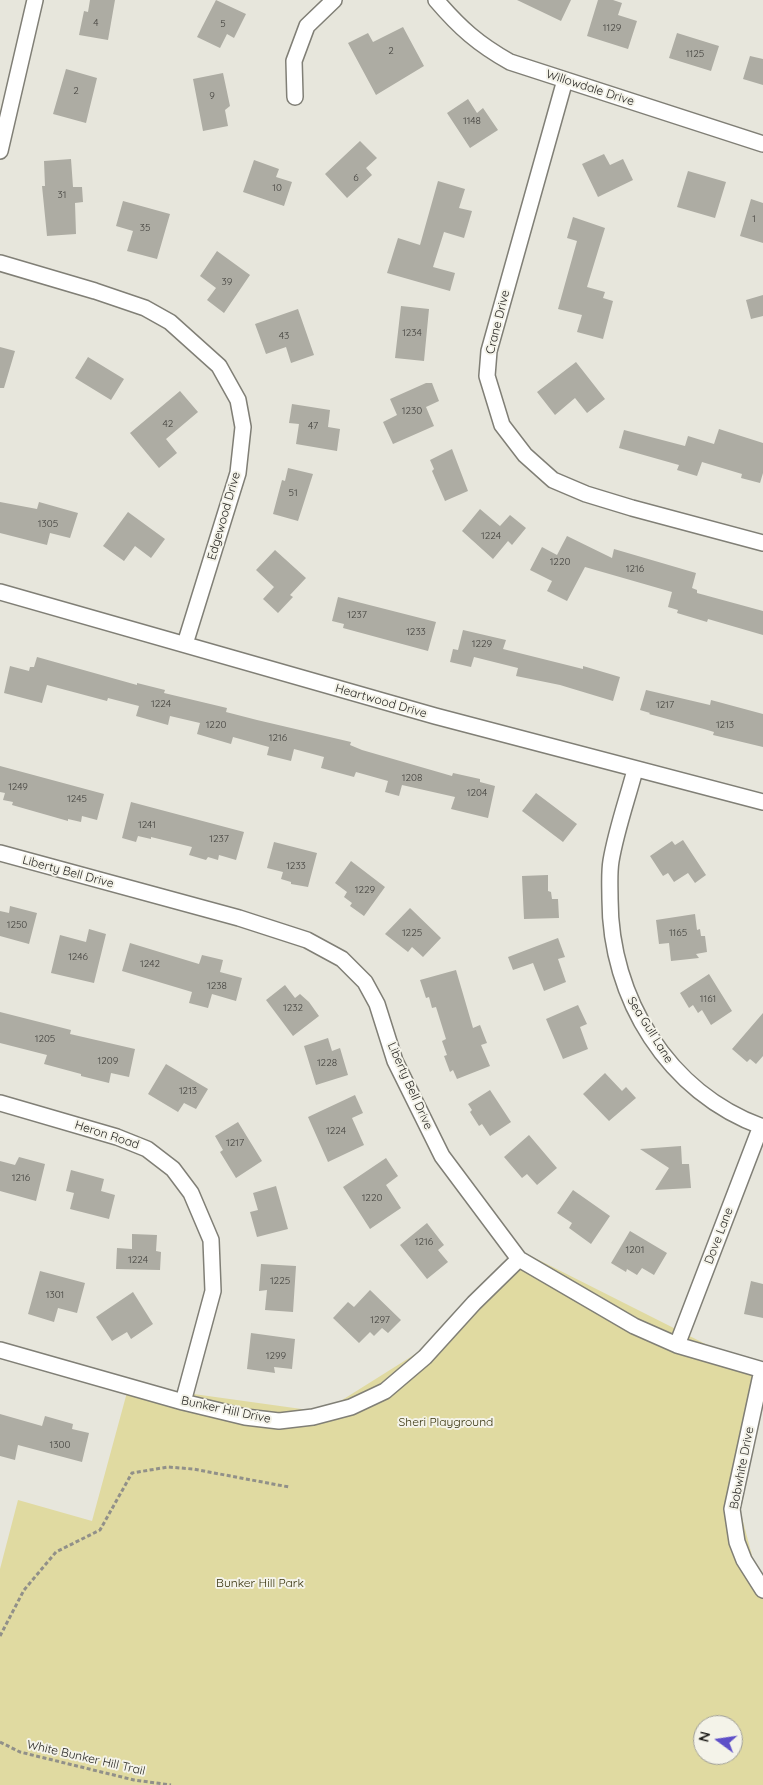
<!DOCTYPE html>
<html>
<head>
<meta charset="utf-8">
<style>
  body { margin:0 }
  #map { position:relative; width:763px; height:1785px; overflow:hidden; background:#e7e6dc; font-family:Quicksand,sans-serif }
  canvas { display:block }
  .north { position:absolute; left:693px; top:1715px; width:50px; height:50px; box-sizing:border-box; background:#f4f3e9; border:1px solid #9f9e97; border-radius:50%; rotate:284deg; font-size:14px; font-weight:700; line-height:20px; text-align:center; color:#201f1c }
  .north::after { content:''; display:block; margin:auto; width:18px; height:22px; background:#5e4fc8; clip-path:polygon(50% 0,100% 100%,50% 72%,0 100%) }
</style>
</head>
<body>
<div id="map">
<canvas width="763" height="1785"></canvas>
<div class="north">N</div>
</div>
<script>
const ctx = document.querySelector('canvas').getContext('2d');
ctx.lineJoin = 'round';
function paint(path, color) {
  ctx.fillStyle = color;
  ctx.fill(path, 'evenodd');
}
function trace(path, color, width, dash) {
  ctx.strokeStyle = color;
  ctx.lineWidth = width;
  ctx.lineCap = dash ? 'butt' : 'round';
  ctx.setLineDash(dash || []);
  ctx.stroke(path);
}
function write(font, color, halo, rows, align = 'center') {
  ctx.font = font + ' Quicksand,sans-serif';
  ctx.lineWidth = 4;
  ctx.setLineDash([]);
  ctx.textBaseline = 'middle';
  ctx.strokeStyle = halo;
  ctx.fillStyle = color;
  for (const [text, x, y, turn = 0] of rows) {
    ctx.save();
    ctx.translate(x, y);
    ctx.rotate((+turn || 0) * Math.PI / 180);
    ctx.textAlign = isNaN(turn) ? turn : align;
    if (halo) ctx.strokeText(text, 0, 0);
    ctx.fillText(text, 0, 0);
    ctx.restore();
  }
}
paint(new Path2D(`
  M515 1248 763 1373 740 1510 760 1586 763 1589V1785H0V1569L18 1500 92 1521 129 1385 323 1412 468 1321ZM703 1725H733V1755H703Z`), '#e0daa1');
paint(new Path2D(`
  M90 0H115L108 40 79 35 84 11 88 12Z
  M216 0 246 14 234 38 227 34 220 48 197 37Z
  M517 0H571L561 21Z
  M598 0H613L622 3 618 15 637 21 628 49 587 36Z
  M403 27 424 66 376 95 348 43 368 33 373 42Z
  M677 33 719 46 711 71 669 58Z
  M750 56 763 59V85L743 79Z
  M66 69 97 78 86 123 53 114Z
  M223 73 230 106 225 110 228 126 203 131 193 79Z
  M468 99 477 113 483 108 498 130 470 148 447 113Z
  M360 141 377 158 366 168 372 175 347 198 325 174Z
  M604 154 610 165 623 159 633 180 598 197 582 164Z
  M71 159 73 187H82L83 202 75 203 76 234 47 236 42 186H45L44 161Z
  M254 160 279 169 276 177 292 182 284 206 243 192Z
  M688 171 726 182 715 218 677 207Z
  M438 181 465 189 459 208 472 211 464 238 444 232 433 267 455 273 450 291 387 273 398 238 420 245Z
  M751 199 763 203V243L740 236Z
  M123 201 170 214 157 259 127 251 133 231 116 226Z
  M573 217 605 228 587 287 605 292 603 298 613 301 603 339 577 332 582 315 558 309 577 241 567 238Z
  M217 251 250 275 224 313 207 300 216 288 200 276Z
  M763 295V316L751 319 746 300Z
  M401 306 429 309 424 361 395 358Z
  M298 309 314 355 291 363 286 347 266 354 255 324Z
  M0 347 15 351 4 388H0Z
  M88 357 124 379 111 400 75 378Z
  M576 362 605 399 587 413 575 398 555 415 537 392Z
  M426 383H432L439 401 426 407 434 426 393 444 383 422 397 415 390 399Z
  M180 391 198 412 166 439 177 453 159 468 130 433Z
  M292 404 330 410 328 427 340 429 337 451 296 444 299 424 289 423Z
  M719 429 763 443V473L760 483 741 478 742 474 702 462 697 476 677 470 679 465 619 448 624 430 685 446 688 436 714 444Z
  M452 449 468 491 445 501 432 471 434 469 430 460Z
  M288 468 313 474 298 521 273 514 282 480 285 481Z
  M0 502 37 509 39 502 78 513 70 538 50 533 47 545 0 533Z
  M480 509 500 526 510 515 526 528 512 545 508 541 493 559 462 531Z
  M128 512 165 539 151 558 135 546 124 561 103 546Z
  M567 536 612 558 614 549 696 573 692 588 697 590V593L763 611V635L708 619 707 622 677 613 678 610 668 607 672 592 585 567 567 601 547 591 552 581 530 570 542 547 557 555Z
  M275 550 306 578 290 595 293 597 278 613 263 599 274 587 256 570Z
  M338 597 436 622 428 651 343 628 344 624 332 621Z
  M463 630 506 640 503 649 583 669V666L620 677 613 701 560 685 516 676 518 668 474 657 471 667 450 662 453 649 458 650Z
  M37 657 137 685V683L165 690 164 693 227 708 226 712 257 720 351 742 350 745 362 750 452 776 453 773 480 779V782L495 786 488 818 451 809 455 797 402 785 399 796 385 792 388 781 356 772 354 777 321 768 324 757 294 749 291 761 267 755 269 747 233 737 231 744 197 734 200 723 170 716 168 725 136 716 139 706 108 698 107 701 47 685 42 703 4 693 10 666 29 671 30 667H34Z
  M646 690 710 705 711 700 763 714V747L713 735 714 732 704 729 649 714 650 713 640 710Z
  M0 766 104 794 97 820 82 816 81 822 68 819V821L12 805 13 802 3 800 5 793 0 792Z
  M536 793 577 824 563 842 522 811Z
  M131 802 244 832 236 860 219 855 218 860 208 857 206 860 189 855 192 847 151 837V839L138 836 136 842 122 838Z
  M683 840 706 875 695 883 688 873 674 882 668 873 663 876 650 856 672 841 675 845Z
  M274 842 317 853 308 887 291 884V882L281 879 283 872 267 868Z
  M351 861 385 887 364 916 350 906 352 903 344 897 347 892 335 883Z
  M548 875V891L551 892 552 899H558L559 918 524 919 522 876Z
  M10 906 37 913 29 944 0 936V911L9 913Z
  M410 908 441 938 423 957 412 947 408 952 385 934Z
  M695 914 697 930 700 929 701 936H705L707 952 696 954 699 958 671 961 669 943 659 944 656 920Z
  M89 929 106 934 94 983 51 973 60 935 86 942Z
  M558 938 565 957 558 959 566 982 544 991 533 963 513 970 508 957Z
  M130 943 199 964 202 955 223 960 220 972 242 978 236 1001 212 994 208 1008 189 1003 192 992 122 971Z
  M456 970 473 1028 480 1025 487 1043 481 1045 490 1066 457 1079 453 1070 450 1072 444 1056 447 1055 442 1041 446 1039 436 1007 432 1008 429 997 426 998 420 980Z
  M709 974 732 1011 711 1025 702 1010 698 1013 693 1005 689 1008 680 993Z
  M285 985 295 998 300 994 309 1002 319 1016 293 1036 266 1000Z
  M578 1005 587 1024 580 1027 588 1049 563 1059 546 1019Z
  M0 1012 71 1030 70 1034 135 1049 129 1077 111 1073 109 1083 81 1076V1074L44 1064 47 1055 0 1043Z
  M763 1013V1056L756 1064 750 1059 747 1062 732 1049Z
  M328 1038 332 1051 340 1048 348 1075 316 1085 304 1046Z
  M166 1064 208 1089 196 1109 184 1103 178 1112 148 1094Z
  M605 1073 622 1091 626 1087 636 1098 609 1121 583 1094Z
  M490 1090 511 1122 490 1136 482 1124 479 1126 470 1112 472 1110 468 1104Z
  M355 1095 363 1113 352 1118 364 1145 328 1162 308 1117Z
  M238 1122 262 1161 236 1178 220 1152 223 1150 215 1136Z
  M529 1135 557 1168 537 1185 527 1174 522 1178 504 1157Z
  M681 1146 682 1164H689L691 1188 655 1190 669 1168 640 1149Z
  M19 1157 45 1164 36 1201 0 1191V1161L15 1165Z
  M386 1158 398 1176 386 1185 401 1208 370 1229 343 1187Z
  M71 1170 104 1179 101 1191 115 1195 109 1219 70 1209 74 1193 66 1191Z
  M276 1186 288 1229 257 1237 250 1212 258 1210 253 1193Z
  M573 1190 610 1216 591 1244 569 1228 572 1223 557 1213Z
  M427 1223 444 1245 438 1250 448 1262 427 1279 400 1245Z
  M630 1231 667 1253 654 1275 642 1268 637 1275 627 1269 626 1272 611 1263Z
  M132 1234 157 1235 156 1251 161 1252 160 1270 116 1269 117 1248 132 1249Z
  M261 1264 296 1266 293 1312 265 1310 267 1290 259 1291Z
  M40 1271 85 1283 77 1313 58 1308 54 1322 28 1314Z
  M751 1281 763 1284V1318L744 1314Z
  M370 1290 401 1320 388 1333 382 1328 374 1336 370 1332 359 1343 333 1318 348 1302 354 1307Z
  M133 1292 153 1324 131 1339 127 1332 112 1341 96 1317Z
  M251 1333 295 1339 292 1369 274 1367 275 1373 247 1369Z
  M0 1414 42 1426 45 1416 73 1424 72 1429 89 1433 82 1462 18 1445 15 1460 0 1456Z`), '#adaca3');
const street = new Path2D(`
  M436 0C460 28 478 44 510 62L763 144
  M565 80 489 351 487 376 502 425 525 455 553 480 586 494 632 508 763 543
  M295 97 294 61 307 26 334 0
  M0 151 35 0
  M0 263 95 291 145 308 170 322 219 366 238 400 243 427 238 473 185 644
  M0 592 435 716 763 802
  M635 770C627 800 616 831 611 861 609 873 610 887 610 899 610 998 668 1093 763 1127
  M0 853 239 918 307 940 342 959 365 982 377 1004 395 1061 442 1156 519 1259 634 1326 677 1345 763 1370
  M0 1103 117 1137 147 1149 173 1169 191 1193 211 1240 213 1291 183 1402
  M677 1345 761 1126
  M0 1350 183 1402 245 1417 279 1421 313 1417 351 1407 385 1391 425 1357 474 1303 519 1259
  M762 1370 732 1509 737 1542 744 1560 763 1590`);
trace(street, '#807f76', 18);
trace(new Path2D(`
  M0 1636 24 1590 56 1552 100 1530 132 1473 168 1467 193 1469 289 1487
  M0 1742 20 1752 134 1780 171 1785`), '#919089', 3, [4, 2.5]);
trace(street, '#fff', 15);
write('10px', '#43423e', null, [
  ["4",96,23],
  ["5",223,24],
  ["1129",612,28],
  ["2",391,51],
  ["1125",695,54],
  ["2",76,91],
  ["9",212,96],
  ["1148",472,121],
  ["6",356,178],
  ["10",277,188],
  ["31",62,195],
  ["1",754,219],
  ["35",145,228],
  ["39",227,282],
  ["1234",412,333],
  ["43",284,336],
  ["1230",412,411],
  ["42",168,424],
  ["47",313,426],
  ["51",293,493],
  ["1305",48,524],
  ["1224",491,536],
  ["1220",560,562],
  ["1216",635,569],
  ["1237",357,615],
  ["1233",416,632],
  ["1229",482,644],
  ["1224",161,704],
  ["1217",665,705],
  ["1220",216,725],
  ["1213",725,725],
  ["1216",278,738],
  ["1208",412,778],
  ["1249",18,787],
  ["1204",477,793],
  ["1245",77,799],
  ["1241",147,825],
  ["1237",219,839],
  ["1233",296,866],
  ["1229",365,890],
  ["1250",17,925],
  ["1225",412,933],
  ["1165",678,933],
  ["1246",78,957],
  ["1242",150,964],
  ["1238",217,986],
  ["1161",708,999],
  ["1232",293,1008],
  ["1205",45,1039],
  ["1209",108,1061],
  ["1228",327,1063],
  ["1213",188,1091],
  ["1224",336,1131],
  ["1217",235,1143],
  ["1216",21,1178],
  ["1220",372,1198],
  ["1216",424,1242],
  ["1201",635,1250],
  ["1224",138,1260],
  ["1225",280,1281],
  ["1301",55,1295],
  ["1297",380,1320],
  ["1299",276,1356],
  ["1300",60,1445]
]);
write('12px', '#201f1c', '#f4f3e9', [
  ["Willowdale Drive",590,88,18],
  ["Crane Drive",498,322,-76],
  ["Edgewood Drive",224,516,-74],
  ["Heartwood Drive",381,701,16],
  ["Liberty Bell Drive",68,872,15],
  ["Sea Gull Lane",650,1030,58],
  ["Liberty Bell Drive",410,1086,66],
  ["Heron Road",107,1135,18],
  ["Dove Lane",719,1236,-69],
  ["Bunker Hill Drive",226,1410,12],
  ["Bobwhite Drive",742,1468,-79],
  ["White Bunker Hill Trail",86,1758,13]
]);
write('12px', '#36320c', '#f4f3e9', [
  ["Sheri Playground",446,1422],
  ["Bunker Hill Park",260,1583]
]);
</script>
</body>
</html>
